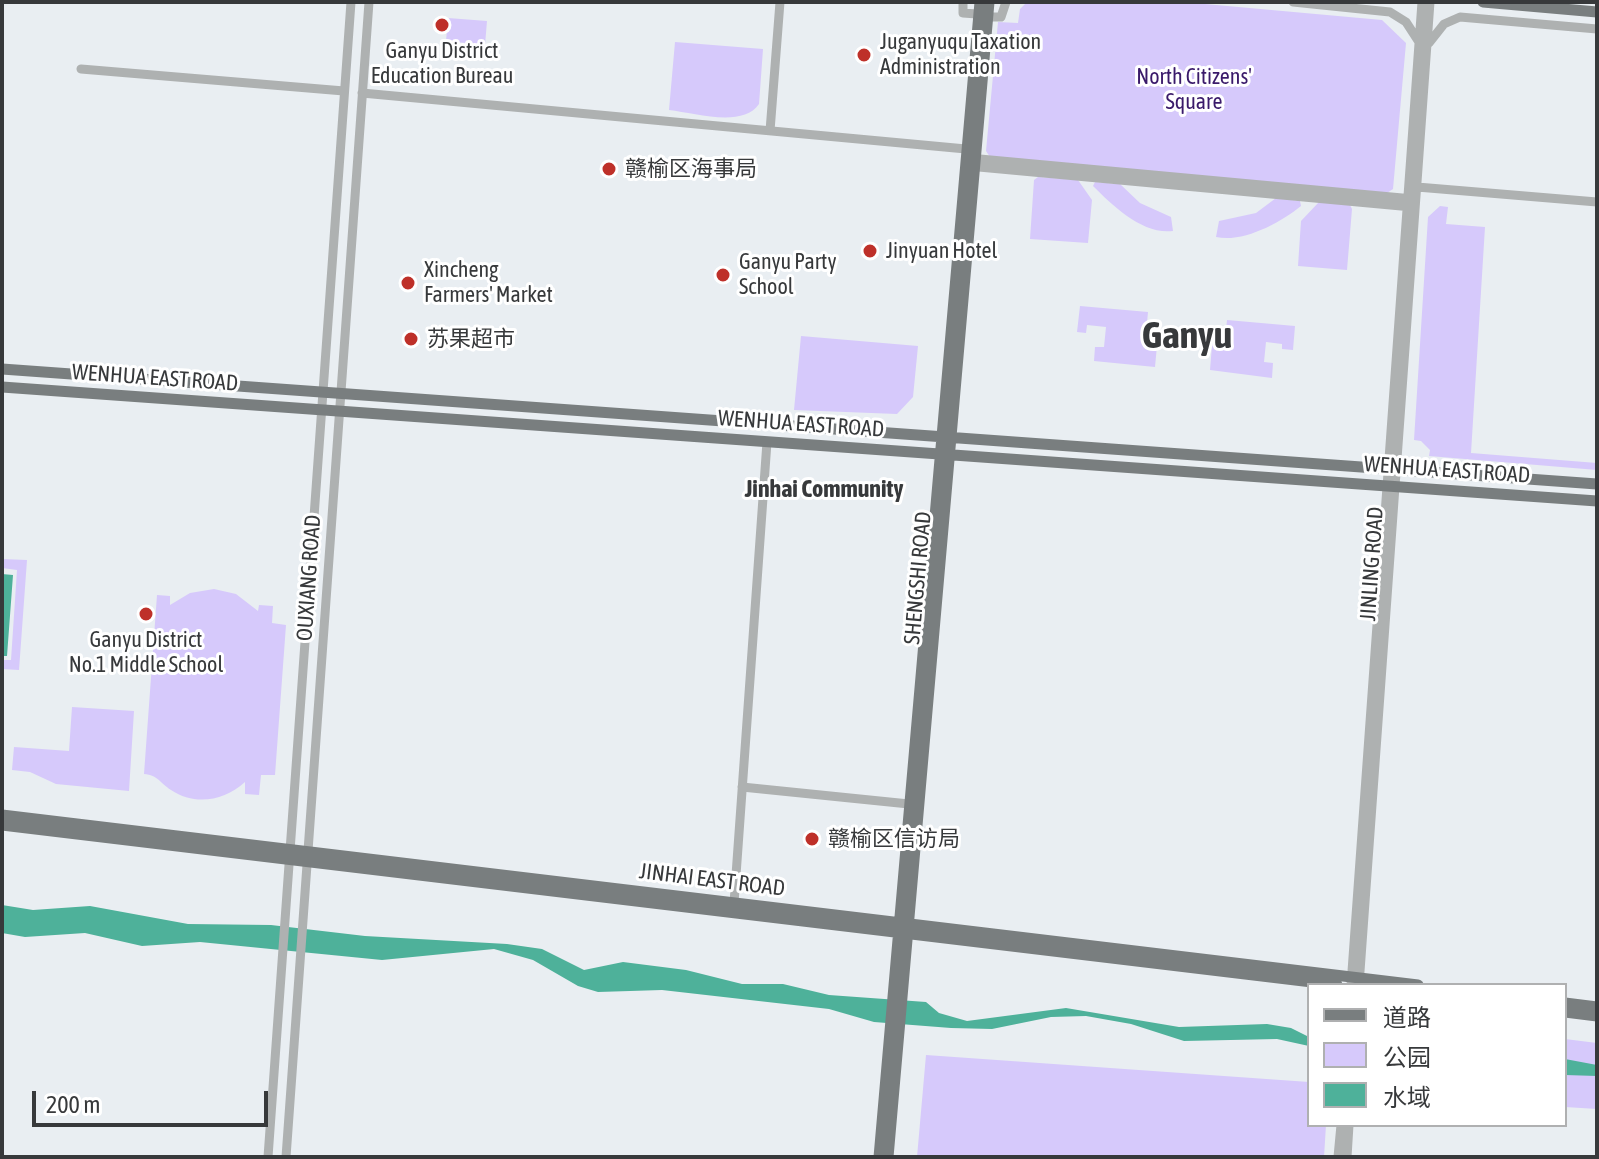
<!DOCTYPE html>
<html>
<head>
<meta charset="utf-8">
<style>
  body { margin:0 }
  #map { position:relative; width:1599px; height:1159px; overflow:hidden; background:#e9eef2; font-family:"Asap Condensed","Noto Sans SC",sans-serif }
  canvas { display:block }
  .frame { position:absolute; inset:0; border:4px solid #37393b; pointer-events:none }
  .legend { position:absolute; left:1307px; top:983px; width:260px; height:144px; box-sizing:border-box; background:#fff; border:2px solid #afb0b1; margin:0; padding:10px 14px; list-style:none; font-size:24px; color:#37393b }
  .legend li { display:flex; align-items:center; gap:16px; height:40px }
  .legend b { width:40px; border:2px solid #afb0b1 }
  .scale { position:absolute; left:32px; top:1091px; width:236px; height:36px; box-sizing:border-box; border:4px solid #37393b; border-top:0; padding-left:10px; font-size:24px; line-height:28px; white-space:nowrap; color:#37393b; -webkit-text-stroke:6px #fff; paint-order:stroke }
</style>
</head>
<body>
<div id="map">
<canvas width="1599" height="1159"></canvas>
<div class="frame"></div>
<ul class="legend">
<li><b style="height:10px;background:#797e7f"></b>道路</li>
<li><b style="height:22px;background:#d6c9fb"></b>公园</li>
<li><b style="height:22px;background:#4eb19a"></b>水域</li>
</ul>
<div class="scale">200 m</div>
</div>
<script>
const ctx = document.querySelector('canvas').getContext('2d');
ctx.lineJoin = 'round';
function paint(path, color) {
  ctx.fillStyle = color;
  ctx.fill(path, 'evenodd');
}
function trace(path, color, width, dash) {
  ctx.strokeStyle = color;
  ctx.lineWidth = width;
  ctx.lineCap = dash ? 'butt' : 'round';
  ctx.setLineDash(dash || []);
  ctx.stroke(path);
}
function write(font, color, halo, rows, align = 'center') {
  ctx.font = font + ' "Asap Condensed","Noto Sans SC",sans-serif';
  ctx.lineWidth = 6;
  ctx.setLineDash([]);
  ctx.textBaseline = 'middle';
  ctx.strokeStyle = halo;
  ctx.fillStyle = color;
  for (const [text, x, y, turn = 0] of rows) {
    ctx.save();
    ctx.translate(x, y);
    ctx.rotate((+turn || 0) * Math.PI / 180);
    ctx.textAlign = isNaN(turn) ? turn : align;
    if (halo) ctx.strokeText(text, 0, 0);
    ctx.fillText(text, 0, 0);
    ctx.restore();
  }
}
paint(new Path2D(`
  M1027 2H1183L1382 20 1406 43 1393 189 1387 193 990 157 986 151 998 22 1018 23 1020 9Z
  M448 18 487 21 485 45 446 41Z
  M675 42 763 49 759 104C743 128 695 113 669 110Z
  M1038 177 1078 180 1092 200 1088 243 1030 239 1034 180Z
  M1095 182 1120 184 1140 203 1171 217 1173 231C1143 235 1113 206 1093 186Z
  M1276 198 1300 201 1301 206C1280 223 1243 243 1216 237L1219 221 1256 213Z
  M1319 202 1350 205 1352 209 1347 270 1298 266 1301 221Z
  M1440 206 1448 207 1446 224 1485 227 1471 453 1597 463V470L1429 456 1430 450 1421 441 1414 440 1428 217Z
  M1080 306 1148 312 1147 323 1159 324 1155 367 1094 361 1095 347H1104L1106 327 1087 325 1086 333 1077 332Z
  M1227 320 1295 326 1293 350 1282 349V344L1266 342 1264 362 1273 363 1272 378 1210 370 1213 333 1226 330Z
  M801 336 918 346 913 397 897 414 794 410Z
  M2 559 27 560 19 670 2 669V660H11L17 570 2 568Z
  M214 589 236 594 258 611 259 605 273 606 272 623 286 625 275 775H261L259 795 245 794V782C224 801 195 806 171 790 160 783 158 775 144 774L157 595 170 596V605L190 593Z
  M72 707 134 711 129 791 56 784 30 772 12 770 14 747 69 751Z
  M1565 1039 1597 1043V1109L1565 1107Z
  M926 1055 1309 1082V1125H1326L1324 1157H917Z`), '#d6c9fb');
paint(new Path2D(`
  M2 574 13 575 7 656H2Z
  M2 905 33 910 90 906 188 924 271 925 365 936 507 944 542 949 584 970 623 962 686 970 742 984H783L829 995 926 1002 939 1013 967 1021 1066 1008 1179 1027 1267 1024 1291 1028 1309 1037V1046L1277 1039 1184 1041 1131 1024 1086 1016 1051 1017 992 1029 951 1028 874 1022 829 1009 662 990 598 992 578 986 533 960 494 949 382 960 200 942 142 946 85 933 25 937 2 933Z
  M1565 1059 1597 1065V1076L1565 1075Z`), '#4eb19a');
trace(new Path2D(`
  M963 2V13L977 14
  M1293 2 1390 12 1406 22 1419 42
  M988 17H1001L1006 2
  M1429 43 1444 24 1460 17 1597 29
  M81 69 344 91
  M362 93 966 149
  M770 131 780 2
  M969 158 1413 199
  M968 166 1412 207
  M1417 187 1597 202
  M742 787 909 804
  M734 903 767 442
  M1351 985 1422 2
  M1359 985 1430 2
  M268 1157 351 2
  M286 1157 369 2
  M1338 1157 1341 1125
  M1347 1157 1349 1125`), '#aeb1b1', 9);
trace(new Path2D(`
  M1483 2 1597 12
  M2 369 1597 484
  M2 387 1597 501
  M2 815 1418 985
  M2 825 1337 985
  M1565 1003 1597 1007
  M1565 1012 1597 1016
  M879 1157 980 2
  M888 1157 989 2`), '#797e7f', 11);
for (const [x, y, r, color] of [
  [442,25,8,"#be3029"],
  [864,55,8,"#be3029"],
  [609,169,8,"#be3029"],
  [870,251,8,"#be3029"],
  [723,275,8,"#be3029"],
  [408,283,8,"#be3029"],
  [411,339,8,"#be3029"],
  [146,614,8,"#be3029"],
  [812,839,8,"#be3029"]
]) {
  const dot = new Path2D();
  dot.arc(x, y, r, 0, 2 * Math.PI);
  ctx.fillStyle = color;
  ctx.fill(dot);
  trace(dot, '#fff', 3);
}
write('22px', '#37393b', '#fff', [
  ["Juganyuqu Taxation",880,42],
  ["Administration",880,67],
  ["Ganyu District",442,51,"center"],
  ["Education Bureau",442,76,"center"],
  ["赣榆区海事局",625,169],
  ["Jinyuan Hotel",886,251],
  ["Ganyu Party",739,262],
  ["School",739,287],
  ["Xincheng",424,270],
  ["Farmers' Market",424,295],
  ["苏果超市",427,339],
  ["Ganyu District",146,640,"center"],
  ["No.1 Middle School",146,665,"center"],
  ["赣榆区信访局",828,839]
], 'left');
write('22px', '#3a1a6a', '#fff', [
  ["North Citizens'",1194,77],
  ["Square",1194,102]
]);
write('22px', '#37393b', '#fff', [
  ["WENHUA EAST ROAD",155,378,4],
  ["WENHUA EAST ROAD",801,424,4],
  ["WENHUA EAST ROAD",1447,470,4],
  ["JINLING ROAD",1372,564,-86],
  ["OUXIANG ROAD",309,578,-86],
  ["SHENGSHI ROAD",918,578,-85],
  ["JINHAI EAST ROAD",712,880,7]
]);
write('bold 24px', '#37393b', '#fff', [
  ["Jinhai Community",824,489]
]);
write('bold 38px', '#37393b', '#fff', [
  ["Ganyu",1187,336]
]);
</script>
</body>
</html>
